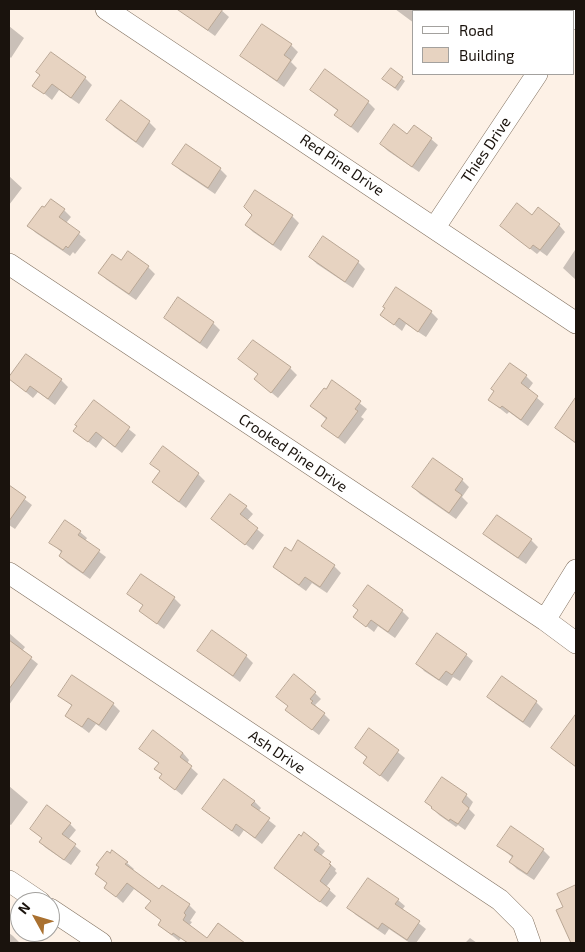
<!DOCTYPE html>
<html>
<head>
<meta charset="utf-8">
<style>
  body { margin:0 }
  #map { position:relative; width:585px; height:952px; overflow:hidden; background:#fdf1e6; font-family:"Exo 2",sans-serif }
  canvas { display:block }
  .frame { position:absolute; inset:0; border:10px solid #1a130d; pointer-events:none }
  .legend { position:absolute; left:412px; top:10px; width:162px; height:65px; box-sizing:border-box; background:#fff; border:1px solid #a3a19e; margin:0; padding:6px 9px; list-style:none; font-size:15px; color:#1a130d }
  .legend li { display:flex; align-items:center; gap:10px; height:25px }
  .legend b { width:25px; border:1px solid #a3a19e }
  .north { position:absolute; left:10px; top:892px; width:50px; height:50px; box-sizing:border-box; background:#fff; border:1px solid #a3a19e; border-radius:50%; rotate:309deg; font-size:14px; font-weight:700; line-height:20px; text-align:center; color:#1a130d }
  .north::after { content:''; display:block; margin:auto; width:18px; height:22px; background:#aa7130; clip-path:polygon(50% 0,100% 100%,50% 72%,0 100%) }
</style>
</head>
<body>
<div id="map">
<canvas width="585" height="952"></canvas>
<div class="frame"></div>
<ul class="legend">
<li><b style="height:6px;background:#fff"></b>Road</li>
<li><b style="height:14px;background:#e7d3c1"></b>Building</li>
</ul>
<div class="north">N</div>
</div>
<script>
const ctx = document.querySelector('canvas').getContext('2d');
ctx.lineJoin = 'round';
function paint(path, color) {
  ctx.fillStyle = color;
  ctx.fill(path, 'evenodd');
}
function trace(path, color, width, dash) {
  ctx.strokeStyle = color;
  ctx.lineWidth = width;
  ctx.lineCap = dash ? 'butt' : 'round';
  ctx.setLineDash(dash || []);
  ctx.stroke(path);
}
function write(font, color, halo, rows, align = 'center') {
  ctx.font = font + ' "Exo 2",sans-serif';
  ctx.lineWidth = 4;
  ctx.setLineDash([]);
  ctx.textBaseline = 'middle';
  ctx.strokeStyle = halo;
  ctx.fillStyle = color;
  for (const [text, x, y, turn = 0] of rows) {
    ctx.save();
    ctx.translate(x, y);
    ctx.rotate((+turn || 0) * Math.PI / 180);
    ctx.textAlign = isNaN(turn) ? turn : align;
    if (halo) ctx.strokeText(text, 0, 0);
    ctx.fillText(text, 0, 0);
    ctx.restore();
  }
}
paint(new Path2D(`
  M178 9H220L229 17 215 36Z
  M395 9H474L477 11H414V23Z
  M9 26 24 38 11 58 9 56Z
  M291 45 298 52 291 62 297 68 284 87 249 62 242 55Z
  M391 70 405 81 398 91 387 82Z
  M85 78 92 85 79 104 59 90 52 100 34 85Z
  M311 90 368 102 375 109 358 133 336 115 338 111Z
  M108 120 149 122 156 129 143 148 114 127Z
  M408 136 431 139 438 145 419 172 388 151 381 144Z
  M174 164 220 169 227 176 215 194 181 171Z
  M9 176 22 188 9 205Z
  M256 192 292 216 299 223 281 251 253 232 246 225 253 215Z
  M64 210 71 217 66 223 86 240 75 254 73 252 70 256 36 233 29 226Z
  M533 217 559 225 565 232 547 256 540 251 537 254 501 226Z
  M575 250 576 251V280L563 268Z
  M310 257 358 262 365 269 353 288 317 264Z
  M122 262 148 267 155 274 136 300 107 280 100 273Z
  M397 289 431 312 438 319 426 337 406 324 402 331 382 315Z
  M165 318 213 323 220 330 207 349 172 324Z
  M26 356 61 380 68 387 55 405 38 392 33 398 9 378Z
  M240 359 290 368 297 375 278 398 255 379 259 375Z
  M526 376 533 383 528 390 544 404 528 426 509 412 507 414 489 400 495 391Z
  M333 382 367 409 361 417 364 419 345 444 323 426 327 420 312 406Z
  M95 402 136 435 122 453 103 438 96 448 82 437Z
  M569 410 576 415V444L556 428Z
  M163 448 198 474 205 481 186 508 153 482 161 472 152 464Z
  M462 480 469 487 462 497 468 503 456 519 420 494 413 487Z
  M9 487 32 505 15 529 9 525Z
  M246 507 253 514 247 521 264 535 253 550 213 519Z
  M80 532 87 538 85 541 106 557 90 579 67 563 60 556 62 553 51 542Z
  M485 534 531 540 538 547 526 564 492 541Z
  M291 553 334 566 341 573 327 593 312 583 306 591 281 573 274 567Z
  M129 594 174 598 181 605 164 629 140 611 144 606Z
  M402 611 409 618 395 638 378 626 374 632 355 617Z
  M9 633 25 647 22 651 38 664 9 705Z
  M199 651 246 656 253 663 240 682 206 657Z
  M466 655 473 661 460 681 453 677 447 686 424 671 418 664Z
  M73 676 113 704 120 711 106 731 96 724 89 733 67 716 73 707 60 695Z
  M502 678 536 702 543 709 530 728 496 704 489 697Z
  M315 693 321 699 315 705 330 720 319 735 286 710 289 707Z
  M570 724 576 729V767L553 748Z
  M370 730 405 758 388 782 364 762 367 758 356 748Z
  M141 749 183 753 189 760 187 764 198 774 182 795 161 778 163 775 156 769 160 764Z
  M442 779 466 795 473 802 469 809 475 815 465 830 458 825 456 827 439 815 427 802Z
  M9 786 28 802 11 825 9 824Z
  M254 801 261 808 258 812 276 826 262 844 244 830 239 837 204 809Z
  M70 824 76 830 68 840 81 851 71 865 46 848 40 842 43 839 31 829Z
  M511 828 543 850 550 857 534 880 517 869 510 862 513 858 499 846Z
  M318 845 325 851 321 856 336 869 335 871 337 873 326 887 336 896 327 907 282 874Z
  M127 863 134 869 132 871 159 891 162 886 189 905 196 912 190 921 192 922 189 926 207 939 218 925 244 943H187L181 938 179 941 159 925 162 921 147 908 152 902 134 889 123 903 106 888 108 884 96 874Z
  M576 887V943H574L572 941 565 908 559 894Z
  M398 900 405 906 402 910 426 929 416 943H410L389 929 385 935 356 915 349 908Z
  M9 933 13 936 20 943H9Z
  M470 938 477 943H465Z`), '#0003');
const building = new Path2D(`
  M177 9H223L208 30Z
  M262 24 292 44 284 55 291 60 277 81 240 56Z
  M51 52 86 77 71 98 52 84 44 94 32 86 40 75 36 72Z
  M391 68 403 77 395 88 382 79Z
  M325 69 369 101 351 127 334 115 338 110 310 90Z
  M121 100 150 121 136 142 106 120Z
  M394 124 407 134 414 125 432 138 412 167 380 144Z
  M186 144 221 168 208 188 172 164Z
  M255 190 293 215 273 245 245 225 252 215 244 207Z
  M51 199 65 209 59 217 80 232 68 248 66 246 63 250 27 226 42 206 44 207Z
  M517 203 532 215 538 207 560 224 540 250 533 245 530 249 500 226Z
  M323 236 359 261 345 282 309 257Z
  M128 251 149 266 129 294 98 273 112 254 121 260Z
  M396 287 432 311 418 332 399 318 394 325 380 315 385 308 383 307Z
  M178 297 214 322 200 343 164 318Z
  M253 340 291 367 271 393 254 379 258 374 238 359Z
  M26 354 62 379 48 399 30 386 26 392 9 379V377Z
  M510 363 527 375 521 383 538 396 521 420 502 406 500 408 488 400 494 391 491 389Z
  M332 380 361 401 355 409 358 411 338 438 321 426 327 418 310 406 324 388 326 389Z
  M576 397V443L555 428Z
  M94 400 130 427 115 447 96 432 88 442 73 431 77 426 75 425Z
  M163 446 199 473 179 502 152 482 160 471 150 464Z
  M433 458 463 479 455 490 462 495 449 513 412 487Z
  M9 485 26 497 9 521Z
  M230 494 247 506 240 514 258 528 245 545 211 519Z
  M497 515 532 539 518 558 483 534Z
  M65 520 81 531 78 535 100 550 83 573 59 556 62 551 49 543Z
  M298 540 335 565 320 587 305 577 299 585 273 567 285 547 291 551Z
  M141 574 175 597 157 624 139 611 143 605 127 594Z
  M368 585 403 610 388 632 371 620 366 627 353 617 358 610 353 606Z
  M212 630 247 655 233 676 197 651Z
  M437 633 467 654 452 675 446 671 439 680 416 664Z
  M9 640 32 657 9 689Z
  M294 674 316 692 310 699 313 701 311 703 325 713 312 730 285 710 288 706 276 697Z
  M72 675 114 703 99 725 88 718 82 727 65 716 72 705 58 696Z
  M502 676 537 701 523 722 487 697Z
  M576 714V767L551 748Z
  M369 728 399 750 380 776 363 763 367 757 355 748Z
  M153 730 183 753 180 757 192 766 175 790 159 778 162 774 154 769 159 763 139 749Z
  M442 777 467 794 462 802 469 808 458 824 450 819 449 821 431 808 432 807 425 802Z
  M224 779 255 801 251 805 270 818 255 838 236 824 232 831 202 809Z
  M47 805 71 823 62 834 76 844 64 860 39 842 42 838 30 829Z
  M511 826 544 849 527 874 509 862 513 856 497 846Z
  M304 832 319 844 314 850 331 862 329 864 331 865 320 881 330 889 320 902 274 868 299 834 301 836Z
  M112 850 128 862 125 864 159 889 162 885 190 904 184 913 186 915 183 920 207 938 218 923 245 943H188L173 933 172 935 158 925 161 920 145 908 151 901 127 883 116 897 104 888 107 883 95 874 99 867 96 865 107 851 110 853Z
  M368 878 399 899 395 904 420 921 407 940 382 923 378 929 347 908Z
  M576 885V943H571L556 910 563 907 557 894Z`);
paint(building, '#e7d3c1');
trace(building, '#b9a694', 1);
const street = new Path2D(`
  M106 9 576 323
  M574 19 576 15
  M435 227 537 74
  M9 264 545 620 576 643
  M9 573 500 900 523 923 530 943
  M545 620 576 570
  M9 881 40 902
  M50 909 101 943`);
trace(street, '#81705f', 22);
trace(street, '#fff', 21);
write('15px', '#1a130d', '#fff', [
  ["Thies Drive",486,150,-56],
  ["Red Pine Drive",342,165,34],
  ["Crooked Pine Drive",293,453,34],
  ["Ash Drive",277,752,34]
]);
</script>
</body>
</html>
